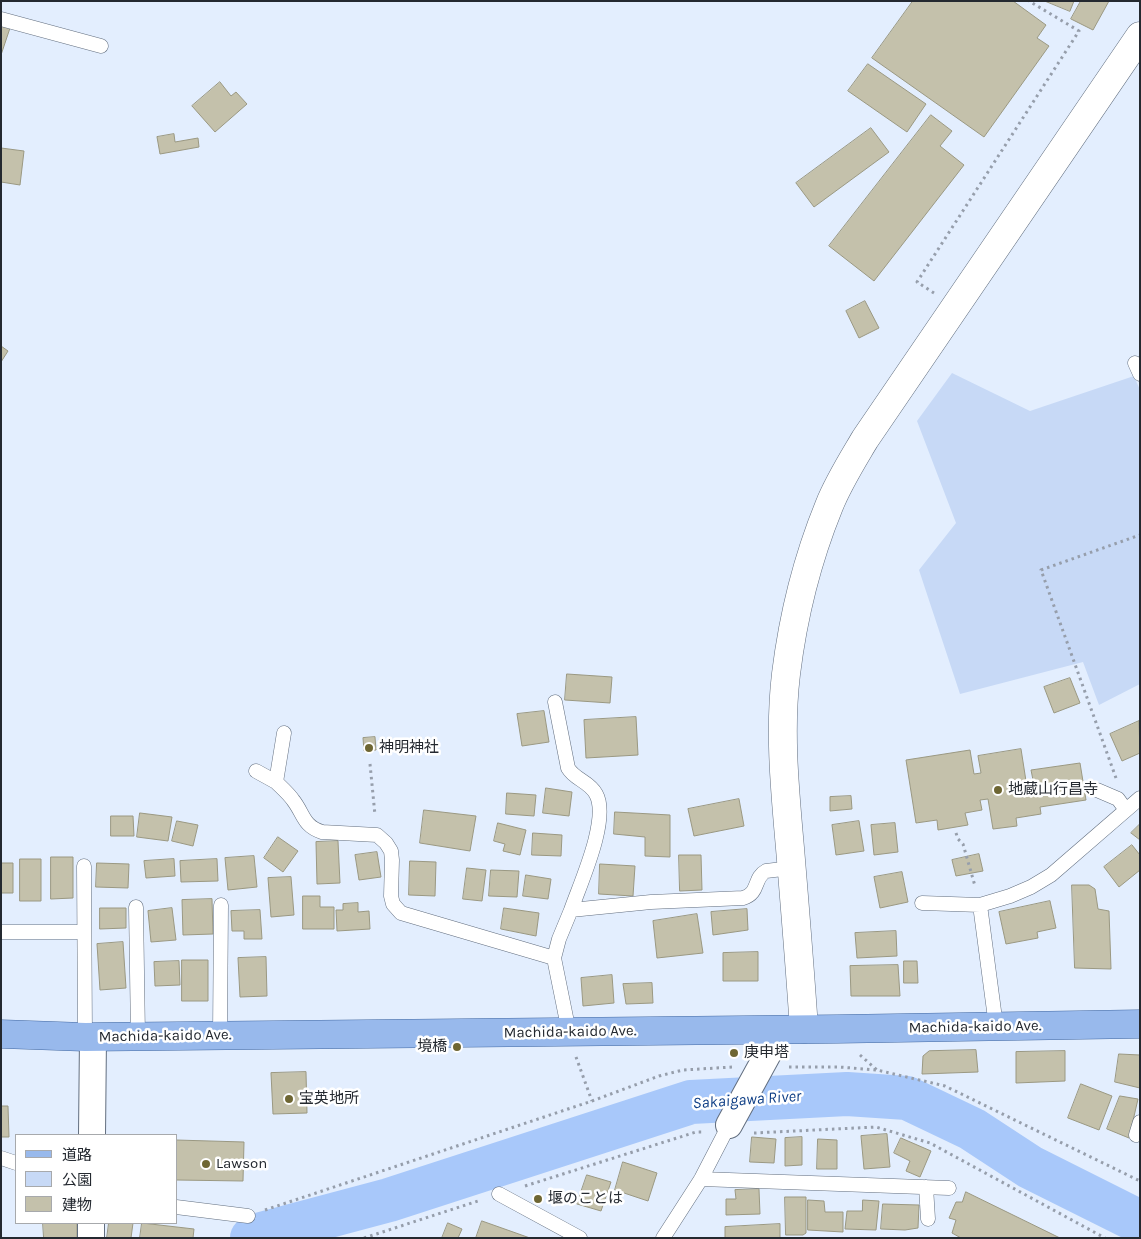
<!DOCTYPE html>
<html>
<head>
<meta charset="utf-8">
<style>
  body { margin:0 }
  #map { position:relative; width:1141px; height:1239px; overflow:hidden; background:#e3eefe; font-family:Karla,"Noto Sans JP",sans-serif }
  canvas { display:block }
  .frame { position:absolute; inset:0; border:2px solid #242930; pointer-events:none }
  .legend { position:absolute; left:15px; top:1134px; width:162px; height:90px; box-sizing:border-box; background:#fff; border:1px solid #a7a9ac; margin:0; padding:6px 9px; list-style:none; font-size:15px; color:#242930 }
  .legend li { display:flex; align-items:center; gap:10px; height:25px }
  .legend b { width:25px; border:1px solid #a7a9ac }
</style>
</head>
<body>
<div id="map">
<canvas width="1141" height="1239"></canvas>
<div class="frame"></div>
<ul class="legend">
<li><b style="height:6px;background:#98b9ec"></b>道路</li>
<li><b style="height:14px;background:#c7d9f6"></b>公園</li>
<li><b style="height:14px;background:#c4c1ab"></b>建物</li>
</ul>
</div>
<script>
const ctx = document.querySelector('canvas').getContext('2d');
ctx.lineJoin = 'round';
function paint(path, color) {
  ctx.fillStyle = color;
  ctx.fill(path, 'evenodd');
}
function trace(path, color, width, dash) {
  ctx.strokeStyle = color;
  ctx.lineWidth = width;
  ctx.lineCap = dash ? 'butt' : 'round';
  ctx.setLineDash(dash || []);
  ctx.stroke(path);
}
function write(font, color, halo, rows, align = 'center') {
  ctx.font = font + ' Karla,"Noto Sans JP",sans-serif';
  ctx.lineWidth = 5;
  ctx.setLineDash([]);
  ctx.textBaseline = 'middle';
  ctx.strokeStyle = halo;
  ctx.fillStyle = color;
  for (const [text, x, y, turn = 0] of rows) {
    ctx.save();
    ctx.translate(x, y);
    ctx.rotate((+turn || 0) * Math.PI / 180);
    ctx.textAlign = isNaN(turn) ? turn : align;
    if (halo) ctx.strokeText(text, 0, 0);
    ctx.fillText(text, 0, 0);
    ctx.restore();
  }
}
paint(new Path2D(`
  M952 373 1030 411 1134 376 1140 390V684L1099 705 1083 662 960 694 919 570 956 523 917 421Z`), '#c7d9f6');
trace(new Path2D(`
  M252 1238 254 1236 389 1200 691 1102 847 1094 907 1098 972 1129 1030 1167 1140 1222`), '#a8c8fa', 44);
const building = new Path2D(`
  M913 1H1013L1046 25 1037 38 1049 46 984 137 872 58Z
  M1045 1H1074L1070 11Z
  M1081 1H1109L1093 30 1071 19Z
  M1 26 10 28 1 55Z
  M868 64 926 104 907 132 848 91Z
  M220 82 231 96 236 92 247 104 215 132 192 106Z
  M931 115 952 131 940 146 964 165 874 281 829 246Z
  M871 128 889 152 814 207 796 183Z
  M174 134 175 142 198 138 199 147 160 154 157 137Z
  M1 148 24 151 20 185 1 182Z
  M865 301 879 328 859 338 846 311Z
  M1 346 8 351 1 362Z
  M567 674 612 677 610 703 565 700Z
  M1070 678 1080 703 1054 713 1044 687Z
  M544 711 549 742 522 746 517 714Z
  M636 717 638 755 586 758 584 720Z
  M1139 721 1140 753 1122 761 1110 734Z
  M375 737 376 750 364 751 363 738Z
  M1021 749 1026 781 1033 780 1031 770 1080 763 1086 800 1040 807 1041 814 1016 818 1017 826 993 829 988 799 980 800 982 810 965 813 968 825 938 830 937 820 916 823 906 760 970 750 974 774 981 773 978 756Z
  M546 788 572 792 569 816 543 813Z
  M507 793 536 795 534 816 506 814Z
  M851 796 852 809 830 811V797Z
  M739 799 744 826 694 836 688 809Z
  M424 810 476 816 470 851 420 843Z
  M615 812 670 815V857L645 856V837L614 834Z
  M140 813 172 817 168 841 137 837Z
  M111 816H133L134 836H111Z
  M177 821 198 825 193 846 172 841Z
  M859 821 864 851 836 855 832 825Z
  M498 823 526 830 520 855 503 851 505 844 494 841Z
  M895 823 898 852 874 855 871 825Z
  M1140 824V840L1131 833Z
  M533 833 562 835 561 856 532 855Z
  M278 837 298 851 283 872 264 858Z
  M338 841 340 883 317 884 316 842Z
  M1132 845 1140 855V870L1119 887 1104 867Z
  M377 852 381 877 359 880 355 855Z
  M979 854 983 871 956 876 952 860Z
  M679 855H701L702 890 680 891Z
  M254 856 257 887 228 890 225 858Z
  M51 857H73V898L51 899Z
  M20 859H41V901H20Z
  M174 859 175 876 146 878 144 861Z
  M217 859 218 881 181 882 180 861Z
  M410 861 436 862 435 896 409 895Z
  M1 863H13V893H1Z
  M97 863 129 864 128 888 96 887Z
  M600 864 635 866 633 896 599 894Z
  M467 868 486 870 482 901 463 899Z
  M491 870 519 871 517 897 489 896Z
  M902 872 908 902 880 908 874 877Z
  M526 875 551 879 548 899 523 896Z
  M291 877 294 915 271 917 268 878Z
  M1072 885H1089L1095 889 1098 909 1109 911 1111 969 1075 968Z
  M303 896H320V907H334V929H303Z
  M212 899 213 934 183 935 182 900Z
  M1050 901 1056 928 1037 932 1038 938 1006 944 999 912Z
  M358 903V912L369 911 370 929 337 931 336 910H343V904Z
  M100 908H126V928L100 929Z
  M172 908 176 940 151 942 148 911Z
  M504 908 539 913 536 936 501 929Z
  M747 909 748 930 713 935 711 912Z
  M260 910 262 939H244V931H232L231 911Z
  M697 914 703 953 657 958 653 921Z
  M896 931 897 956 857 958 855 933Z
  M123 942 126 988 100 990 97 944Z
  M758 952V981H723V953Z
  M266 957 267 996 240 997 238 958Z
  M182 960H208V1001H182Z
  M179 961 180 985 155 986 154 962Z
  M904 961H917L918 983H904Z
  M898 965 900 996H851L850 966Z
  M612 975 614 1003 583 1006 581 978Z
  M652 983 653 1003 626 1004 623 984Z
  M976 1050 978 1072 922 1074 923 1056 929 1051Z
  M1065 1051V1081L1016 1083V1052Z
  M1119 1054 1140 1055V1088L1115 1082Z
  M306 1072 307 1113 273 1114 271 1073Z
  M1081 1084 1112 1096 1099 1130 1068 1118Z
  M1120 1096 1138 1099 1129 1138 1107 1129Z
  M1 1106H8L9 1137H1Z
  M887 1134 890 1167 864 1169 861 1136Z
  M752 1137 776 1139 774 1163 750 1162Z
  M802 1137V1165L785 1166V1138Z
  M901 1138 931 1151 920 1177 906 1171 910 1161 894 1153Z
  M818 1139 837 1140V1169H817Z
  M176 1140 244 1142 243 1181 176 1180Z
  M623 1162 657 1173 648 1201 615 1190Z
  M587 1175 611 1182 601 1211 577 1204Z
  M759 1189 760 1214 726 1215V1199H736L735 1190Z
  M966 1192 1060 1238H961L952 1233 956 1220 949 1218 956 1202H962Z
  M785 1197H806V1233L803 1235H786Z
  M808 1200 824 1201 825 1212H843V1232L808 1230Z
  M863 1200 879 1201 876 1230 845 1229 847 1211H862Z
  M883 1204 919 1205 918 1228 905 1230 881 1229Z
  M482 1221 530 1238H476Z
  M43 1223H77V1238H44Z
  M109 1223H133L131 1238H107Z
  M142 1223 194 1229 193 1238H140Z
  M448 1223 462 1229 458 1238H442Z
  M780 1224V1238H725V1227Z`);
paint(building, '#c4c1ab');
trace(building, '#9a9882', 1);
const lane = new Path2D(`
  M1 19 101 46
  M1135 363 1140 374
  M555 702 568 768C575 780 589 781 596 794 610 819 580 884 571 910
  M284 733 276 782C282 788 288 793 293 800 304 814 303 826 322 832L377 835 386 843 391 851 392 860 391 896 393 904 401 913 554 958
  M256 771 276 782
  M1097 790 1118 799 1126 810
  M84 866 85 1037
  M922 903 980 905
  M136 907 138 1036
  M1 932H84
  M996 1026 980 905 1010 896 1031 887 1051 875 1140 798
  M569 1032 554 958 559 939 571 910 651 902 743 898C760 893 753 878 766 871L791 868
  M220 1035 221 905
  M1136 1135 1140 1122
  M1 1158 16 1163
  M701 1179 949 1188
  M926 1187 928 1219
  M499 1194 580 1238
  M176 1207 248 1216
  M663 1238 701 1179 729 1125`);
const street = new Path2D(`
  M729 1125 781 1030
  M92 1135 93 1037
  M91 1238V1223`);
const secondary = new Path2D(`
  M804 1029C800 969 795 908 790 848 785 791 779 732 786 674 793 617 807 560 829 506 838 483 852 461 865 439L1140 36`);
const primary = new Path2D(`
  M1 1034 85 1037 837 1029 1140 1024`);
trace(lane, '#626e7f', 15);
trace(street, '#626e7f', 28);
trace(secondary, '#626e7f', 29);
trace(primary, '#4369a2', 29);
trace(new Path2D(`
  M934 293 917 282 1079 31 1029 1
  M370 764 375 815
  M1116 778 1041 570 1140 535
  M956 833 958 839 963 844 975 886
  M860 1055 877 1070
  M576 1057 592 1101
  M789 1067H839L877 1070 945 1086 1140 1181
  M754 1133 876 1127 930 1143 1105 1238
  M525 1186 696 1132H703
  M265 1210 592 1101 659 1076 683 1070 733 1067
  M364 1238 481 1200`), '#969eab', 3, [2.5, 4]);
trace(lane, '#fff', 14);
trace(street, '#fff', 26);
trace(secondary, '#fff', 28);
trace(primary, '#98b9ec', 28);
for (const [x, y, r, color] of [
  [369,748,5,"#6e6633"],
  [998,790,5,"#6e6633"],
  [457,1047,5,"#6e6633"],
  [734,1053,5,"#6e6633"],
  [289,1099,5,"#6e6633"],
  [206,1164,5,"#6e6633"],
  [538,1199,5,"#6e6633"]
]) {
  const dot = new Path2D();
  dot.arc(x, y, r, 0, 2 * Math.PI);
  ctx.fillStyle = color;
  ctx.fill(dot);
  trace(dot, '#fff', 2);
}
write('15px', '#242930', '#fff', [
  ["神明神社",379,748],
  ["地蔵山行昌寺",1008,790],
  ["境橋",447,1047,"right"],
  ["庚申塔",744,1053],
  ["宝英地所",299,1099],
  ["Lawson",216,1164],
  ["堰のことは",548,1199]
], 'left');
write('15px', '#242930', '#fff', [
  ["Machida-kaido Ave.",975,1027,-1],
  ["Machida-kaido Ave.",570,1032,-1],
  ["Machida-kaido Ave.",165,1036,-1]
]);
write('italic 16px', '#0e3e85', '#fff', [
  ["Sakaigawa River",747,1100,-4]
]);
</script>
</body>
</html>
